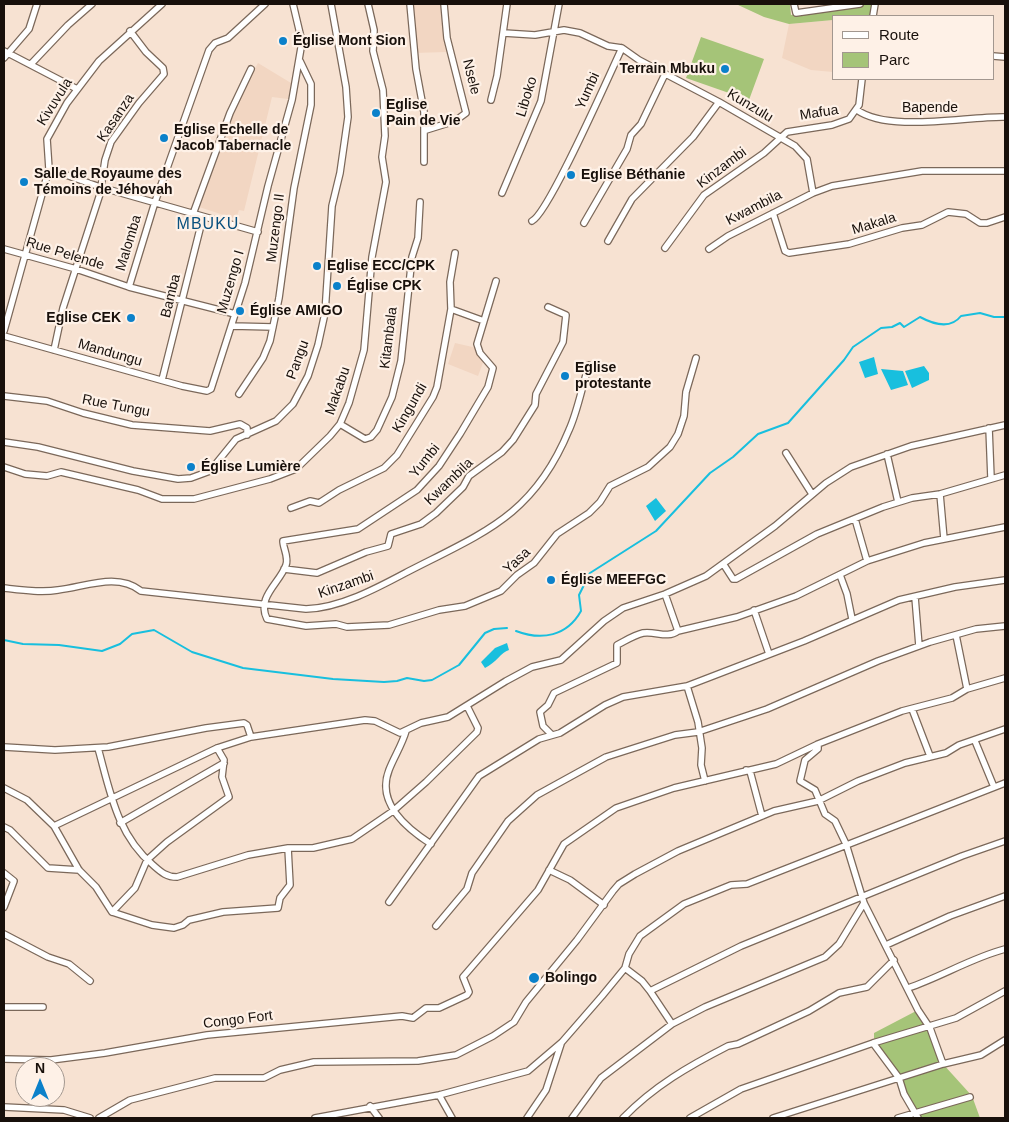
<!DOCTYPE html>
<html>
<head>
<meta charset="utf-8">
<style>
  body { margin:0 }
  #map { position:relative; width:1009px; height:1122px; overflow:hidden; background:#f7e2d2; font-family:Helvetica,sans-serif }
  canvas { display:block }
  .frame { position:absolute; inset:0; border:5px solid #18100b; pointer-events:none }
  .legend { position:absolute; left:832px; top:15px; width:162px; height:65px; box-sizing:border-box; background:#fef1e7; border:1px solid #a2978f; margin:0; padding:6px 9px; list-style:none; font-size:15px; color:#18100b }
  .legend li { display:flex; align-items:center; gap:10px; height:25px }
  .legend b { width:25px; border:1px solid #a2978f }
  .north { position:absolute; left:15px; top:1057px; width:50px; height:50px; box-sizing:border-box; background:#fef1e7; border:1px solid #a2978f; border-radius:50%; rotate:0deg; font-size:14px; font-weight:700; line-height:20px; text-align:center; color:#18100b }
  .north::after { content:''; display:block; margin:auto; width:18px; height:22px; background:#0b81ca; clip-path:polygon(50% 0,100% 100%,50% 72%,0 100%) }
</style>
</head>
<body>
<div id="map">
<canvas width="1009" height="1122"></canvas>
<div class="frame"></div>
<ul class="legend">
<li><b style="height:6px;background:#fff"></b>Route</li>
<li><b style="height:14px;background:#a5c478"></b>Parc</li>
</ul>
<div class="north">N</div>
</div>
<script>
const ctx = document.querySelector('canvas').getContext('2d');
ctx.lineJoin = 'round';
function paint(path, color) {
  ctx.fillStyle = color;
  ctx.fill(path, 'evenodd');
}
function trace(path, color, width, dash) {
  ctx.strokeStyle = color;
  ctx.lineWidth = width;
  ctx.lineCap = dash ? 'butt' : 'round';
  ctx.setLineDash(dash || []);
  ctx.stroke(path);
}
function write(font, color, halo, rows, align = 'center') {
  ctx.font = font + ' Helvetica,sans-serif';
  ctx.lineWidth = 4.5;
  ctx.setLineDash([]);
  ctx.textBaseline = 'middle';
  ctx.strokeStyle = halo;
  ctx.fillStyle = color;
  for (const [text, x, y, turn = 0] of rows) {
    ctx.save();
    ctx.translate(x, y);
    ctx.rotate((+turn || 0) * Math.PI / 180);
    ctx.textAlign = isNaN(turn) ? turn : align;
    if (halo) ctx.strokeText(text, 0, 0);
    ctx.fillText(text, 0, 0);
    ctx.restore();
  }
}
paint(new Path2D(`
  M410 4H444L446 52 414 53Z
  M833 20V72L811 70 782 58 789 24Z
  M258 63 291 83 288 99 272 97 244 211 239 210 236 219 199 207 240 95Z
  M455 343 477 348 484 360 478 376 448 364Z`), '#f2d6c2');
paint(new Path2D(`
  M736 4H790L791 15 860 4H875L872 15 833 16V20L789 24 764 17Z
  M701 37 764 59 749 100 686 78Z
  M918 1010 930 1028 943 1064 972 1096 980 1118H918L911 1101 874 1043V1033Z`), '#a5c478');
paint(new Path2D(`
  M874 357 878 374 865 378 859 362Z
  M924 366 929 373V380L912 388 905 371Z
  M881 369 903 371 908 385 891 390Z
  M656 498 666 511 655 521 646 506Z
  M507 643 509 650C501 652 496 663 485 668L481 662 495 648Z`), '#18bfde');
trace(new Path2D(`
  M516 631C542 641 567 636 581 611L579 595 590 573 656 531 710 473 733 457 758 434 788 423 844 360 853 347 881 328 892 327 900 323 904 327 920 317C933 324 950 330 961 316L980 313 994 317H1005
  M4 640 23 644 59 645 102 651 120 644 132 634 154 630 192 652 243 668 333 679 384 682 397 681 407 678 424 681 432 680 459 665 485 633 494 629 507 628`), '#18bfde', 2);
const minor = new Path2D(`
  M410 4 416 69 424 112V162
  M794 4 796 13 860 4
  M873 16 875 4
  M504 33 535 35 564 30 580 33 608 46 622 48 639 60 719 102 795 146 807 159 813 193
  M4 51 77 89
  M993 56 1005 57
  M4 58 29 29 37 4
  M31 64 68 25 92 4
  M491 100 497 76 507 4
  M857 110C889 133 967 116 1005 117
  M426 130 455 121 466 113 447 38 444 4
  M49 169 100 187 258 232
  M502 193 541 101 559 4
  M773 213 785 251 789 253 849 244 902 228 922 225 948 212 966 214 980 223H987L1005 217
  M193 214 230 113 251 69
  M532 221C549 213 610 73 622 48
  M584 223 627 149 631 135 641 124 665 74
  M608 241 632 199 693 137 719 102
  M665 248 704 195 764 153 787 132 832 125 849 119 859 105 862 79
  M4 249 76 269 129 287 235 314
  M709 249 728 236 813 193 832 186 922 171H1005
  M496 281 477 344 480 353 493 368 488 387 460 434 439 466 417 490 358 529 283 541C283 548 289 557 286 565 280 583 256 597 267 619L306 626 336 624 347 627 389 625 439 610 465 606 501 591 517 575 534 563 557 534 589 513 600 502 610 486 648 467 670 447 678 434 684 416 686 392 696 358
  M129 287 155 202 209 50 215 43 228 38 265 4
  M451 309 484 321
  M232 326 273 327
  M4 331 49 169 47 139 67 103 99 61 162 4
  M4 336 182 386 207 391 211 389 245 283 268 186 292 100 302 42 293 4
  M54 350 63 308 100 194 105 160 111 142 139 103 164 74 163 68 146 52 130 31
  M162 380 203 217
  M239 394 263 358 270 341 279 298 294 188 311 105V84L300 61
  M4 396 47 401 83 413 132 425 210 431 240 424 247 428V435
  M340 424 365 439 371 437 377 430 392 397 401 361 412 257 418 238 420 202
  M989 428 991 478
  M4 442 38 447 133 471 178 479 191 478 210 471 236 439 276 421 293 404 308 376 318 345 325 313 332 206 340 173 348 117 346 87 331 4
  M786 453 812 494
  M887 454 898 502
  M4 467 25 474 47 476 61 472 138 490 162 499H194L270 479 296 469 330 436 340 424 349 403 364 350 372 257 386 182 382 157 385 136 383 90 373 51 374 30 368 4
  M940 494 944 539
  M291 508 310 501 319 503 339 490 384 468 397 455 433 397 437 387 451 309 450 282 455 253
  M855 519 867 561
  M724 565 733 579H736L817 534 883 507 912 498 940 494 1005 475
  M284 569 317 573 366 552 388 546 391 534 421 524 436 513 463 487 469 476 502 452 513 440 535 405 536 394 563 342 566 315 548 307
  M840 575 847 594 852 619
  M4 588C21 590 41 593 58 590 85 587 117 572 141 591L306 609C341 608 379 587 409 571 485 532 534 515 569 430 578 410 582 386 589 365
  M665 594 678 631
  M915 597 919 646
  M754 610 769 654
  M956 635 967 689
  M687 686 698 722 702 748 701 765 705 781
  M912 709 930 756
  M406 731C402 745 394 757 389 770 376 803 406 828 431 844
  M551 734 543 726 540 712 548 705 554 693 617 663V645C625 641 634 635 643 633 656 631 667 639 678 631L737 617 796 596 867 561 924 543 1005 527
  M975 741 994 787
  M818 744V749L805 760 800 781 815 790 825 814 835 821 846 844 864 903 918 1010 930 1028 943 1064
  M4 747 55 750 108 747 206 728 244 723 247 725 251 737
  M98 748C110 791 117 835 153 865 161 872 166 877 177 877L248 855 288 848H313L352 839 393 811 426 782 477 732 478 728 467 706
  M746 770 750 771 762 816
  M4 788 27 800 54 826 79 870 96 887 112 912 152 925 174 928 183 925 189 920 223 912 278 908 280 898 290 885 288 848
  M120 823 224 763
  M54 826 217 748 251 737 365 720 375 721 400 733 421 723 448 717 506 681 532 667 561 660 604 621 623 608 665 594 706 576 775 526 826 483 851 467 911 446 1005 425
  M4 827 10 830 48 868 79 870
  M549 870 570 880 604 905
  M4 873 14 881 4 907
  M389 902 479 776 539 739 560 733 605 705 623 697 687 686 804 641 899 600 955 587 1005 580
  M112 912 135 888 147 860 167 842 229 797 222 777 224 760 217 748
  M436 926 467 889 472 873 508 821 537 795 606 757 675 735 698 732 767 709 878 661 930 642 976 629 1005 626
  M4 934 48 957 69 964 90 981
  M886 945 950 916 1005 896
  M625 968 642 981 650 991 741 946 962 856 1005 841
  M908 988C941 977 971 958 1005 949
  M650 991 672 1024
  M4 1007H43
  M873 1043 899 1078 904 1094 918 1118
  M4 1059 51 1060 105 1053 207 1035 402 1016 413 1018 426 1008H439L467 995 469 992 463 977 538 890 564 844 616 808 674 788 776 764 818 744 902 711 952 698 967 689 1005 678
  M439 1095 452 1118
  M370 1106 379 1118
  M4 1107 64 1110 90 1118
  M99 1118 130 1100 215 1078H264L280 1070 314 1062 418 1061 456 1055 493 1036 514 1022 526 1002 577 940 613 891 619 884 635 874 678 851 774 811 818 801 858 781 905 763 946 753 959 745 1005 729
  M315 1118 439 1095 528 1071 562 1042 602 996 625 968 629 954 640 936 684 904 731 885 747 884 1005 783
  M527 1118 546 1090 561 1044
  M572 1118 601 1078 672 1024 705 1007 825 957 839 944 864 903
  M623 1118C654 1086 689 1066 728 1046L738 1044 809 1011 839 993 867 987 894 960
  M690 1118 741 1089 873 1043 956 1018 1005 991
  M773 1118 943 1064 981 1055 1005 1040
  M898 1118 970 1097`);
trace(minor, '#7b685a', 8);
trace(minor, '#fff', 5.5);
for (const [x, y, r, color] of [
  [283,41,5,"#0b81ca"],
  [725,69,5,"#0b81ca"],
  [376,113,5,"#0b81ca"],
  [164,138,5,"#0b81ca"],
  [571,175,5,"#0b81ca"],
  [24,182,5,"#0b81ca"],
  [317,266,5,"#0b81ca"],
  [337,286,5,"#0b81ca"],
  [240,311,5,"#0b81ca"],
  [131,318,5,"#0b81ca"],
  [565,376,5,"#0b81ca"],
  [191,467,5,"#0b81ca"],
  [551,580,5,"#0b81ca"],
  [534,978,6,"#0b81ca"]
]) {
  const dot = new Path2D();
  dot.arc(x, y, r, 0, 2 * Math.PI);
  ctx.fillStyle = color;
  ctx.fill(dot);
  trace(dot, '#fef1e7', 2);
}
write('bold 14px', '#18100b', '#fef1e7', [
  ["Église Mont Sion",293,41],
  ["Terrain Mbuku",715,69,"right"],
  ["Eglise",386,105],
  ["Pain de Vie",386,121],
  ["Eglise Echelle de",174,130],
  ["Jacob Tabernacle",174,146],
  ["Salle de Royaume des",34,174],
  ["Témoins de Jéhovah",34,190],
  ["Eglise Béthanie",581,175],
  ["Eglise ECC/CPK",327,266],
  ["Église CPK",347,286],
  ["Église AMIGO",250,311],
  ["Eglise CEK",121,318,"right"],
  ["Eglise",575,368],
  ["protestante",575,384],
  ["Église Lumière",201,467],
  ["Église MEEFGC",561,580],
  ["Bolingo",545,978]
], 'left');
write('14px', '#18100b', '#fef1e7', [
  ["Nsele",471,77,76],
  ["Yumbi",588,91,-66],
  ["Liboko",527,97,-73],
  ["Kivuvula",55,102,-58],
  ["Kunzulu",750,106,31],
  ["Bapende",930,108],
  ["Mafua",819,113,-9],
  ["Kasanza",116,118,-56],
  ["Kinzambi",722,168,-37],
  ["Kwambila",754,208,-27],
  ["Makala",874,224,-17],
  ["Muzengo II",276,228,-83],
  ["Malomba",129,243,-73],
  ["Rue Pelende",65,254,17],
  ["Muzengo I",231,282,-74],
  ["Bamba",171,296,-76],
  ["Kitambala",389,338,-83],
  ["Mandungu",110,353,16],
  ["Pangu",298,360,-70],
  ["Makabu",338,391,-71],
  ["Rue Tungu",116,406,11],
  ["Kingundi",410,408,-60],
  ["Yumbi",425,461,-51],
  ["Kwambila",449,482,-44],
  ["Yasa",517,561,-43],
  ["Kinzambi",346,585,-19],
  ["Congo Fort",238,1020,-7]
]);
ctx.letterSpacing = '1px';
write('16px', '#09507e', '#fef1e7', [
  ["MBUKU",208,225]
]);
ctx.letterSpacing = '0px';
</script>
</body>
</html>
